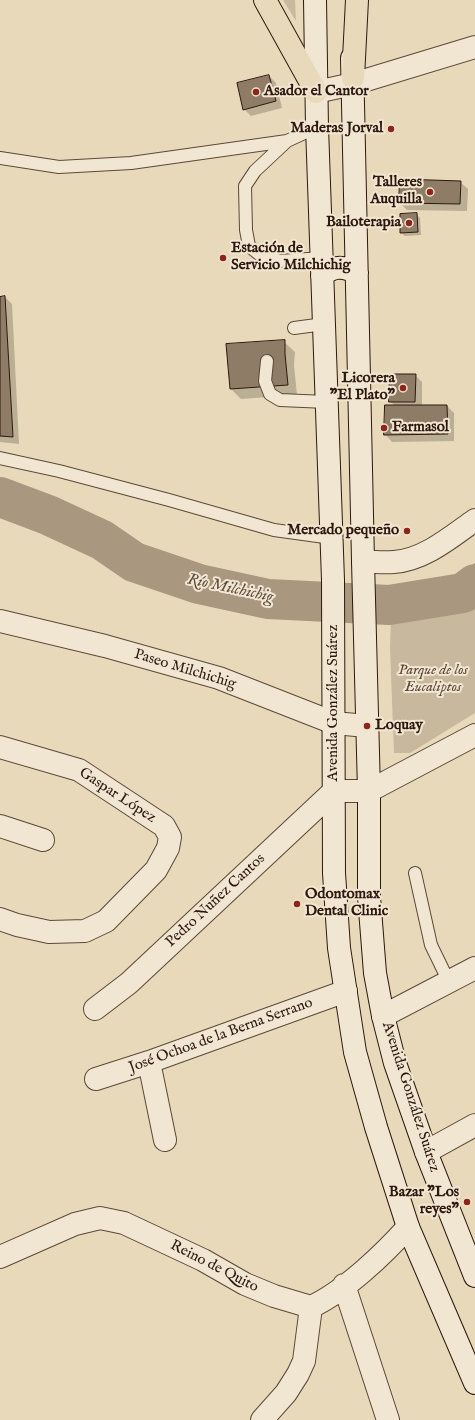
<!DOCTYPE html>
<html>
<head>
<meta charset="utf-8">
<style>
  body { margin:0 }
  canvas { display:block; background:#e8d9ba }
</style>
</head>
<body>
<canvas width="475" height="1420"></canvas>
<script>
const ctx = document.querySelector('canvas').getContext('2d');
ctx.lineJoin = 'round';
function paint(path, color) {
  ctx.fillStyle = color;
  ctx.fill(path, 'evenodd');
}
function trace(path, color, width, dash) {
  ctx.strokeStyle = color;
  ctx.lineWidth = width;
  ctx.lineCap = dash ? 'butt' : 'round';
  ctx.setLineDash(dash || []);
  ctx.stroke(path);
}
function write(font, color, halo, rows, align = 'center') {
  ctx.font = font + ' "IM FELL English",serif';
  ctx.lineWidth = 4;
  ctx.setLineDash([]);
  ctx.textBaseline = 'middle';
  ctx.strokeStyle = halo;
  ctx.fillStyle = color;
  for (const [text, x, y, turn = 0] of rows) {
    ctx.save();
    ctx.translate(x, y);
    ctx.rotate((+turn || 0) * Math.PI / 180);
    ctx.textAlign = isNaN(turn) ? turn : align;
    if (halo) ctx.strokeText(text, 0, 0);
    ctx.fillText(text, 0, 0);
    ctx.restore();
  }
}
paint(new Path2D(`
  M283 0H295L296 21Z
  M475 599V713L410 753H394L390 647 391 619 469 604Z`), '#c8b89d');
const water = new Path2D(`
  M475 564V599L469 604 391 619 388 590 458 579Z`);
paint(water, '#a99780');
trace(water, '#786452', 1);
paint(new Path2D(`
  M269 76 276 83 282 108 251 116 244 109Z
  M460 182 468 189 467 211 407 210 400 203Z
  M416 214 420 218 421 235 405 236 401 233Z
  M5 297 12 304 19 444 0 442V298Z
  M284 342 295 352 294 365 297 395 241 399 231 389Z
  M415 375 422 382V406H447L454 413V441L392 442 385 434 395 406 390 401Z`), '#0003');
trace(new Path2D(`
  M0 497 48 515 102 540 134 562 199 584 268 599 389 605 463 593 475 584`), '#a99780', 40);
const building = new Path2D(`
  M269 75 276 101 243 110 237 83Z
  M400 179 461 181 460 204 399 203Z
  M417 213 418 232 400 233V214Z
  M5 296 13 437 0 436V297Z
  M285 340V354L288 385 230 389 226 344Z
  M390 374H416L415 402H389Z
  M385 405H447L448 434 384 435Z`);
paint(building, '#8f7c67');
trace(building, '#2e180e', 1);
const lane = new Path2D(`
  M317 127 287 141 255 171 245 186 246 230 249 246 259 254 280 261 322 258
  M0 158 59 167 131 163 287 141
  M294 328 324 324
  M267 361 265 381 270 394 280 400 327 402
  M0 458 59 471 169 500 274 530 332 538
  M415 873 431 945 449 982`);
const street = new Path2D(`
  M316 92 353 84 475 47
  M363 561C373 562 383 563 394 562 424 560 451 537 475 520
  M0 621 105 646 219 678 334 723 367 726
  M0 747 79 770 164 826 170 837 168 848 156 870 106 921 85 931 49 932 17 925 0 919
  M0 826 43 840
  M95 1009 129 983 334 791H369L475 735
  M383 1016 475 968
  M149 1062 165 1140
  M96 1079 149 1062 346 991
  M426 1152 475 1125
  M0 1257 75 1224 100 1218 124 1223 203 1260 245 1284 274 1296 311 1307C345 1291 383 1255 408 1227
  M344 1285 388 1420
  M262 1420 286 1393 298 1374 304 1361 311 1307`);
const secondary = new Path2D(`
  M315 0 317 127 333 580 334 873 339 948 355 1052 376 1127 408 1227 475 1383
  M352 58 363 561 369 791V897L375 973 383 1016 395 1063 426 1152 475 1276
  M322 276C333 265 344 266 357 273`);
const primary = new Path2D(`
  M265 0 316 92
  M353 78 357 0`);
trace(lane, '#5c4839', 14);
trace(street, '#5c4839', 24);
trace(secondary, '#2e180e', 24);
trace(primary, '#2e180e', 24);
trace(lane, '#f0e6d2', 12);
trace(street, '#f0e6d2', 22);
trace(secondary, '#f0e6d2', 22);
trace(primary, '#e8d9ba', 22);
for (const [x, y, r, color] of [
  [256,92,4,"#8f2418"],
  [391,129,4,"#8f2418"],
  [430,192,4,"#8f2418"],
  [409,223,4,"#8f2418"],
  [223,258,4,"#8f2418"],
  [403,388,4,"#8f2418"],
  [384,428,4,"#8f2418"],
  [407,531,4,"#8f2418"],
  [367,726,4,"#8f2418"],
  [297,904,4,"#8f2418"],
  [467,1202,4,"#8f2418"]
]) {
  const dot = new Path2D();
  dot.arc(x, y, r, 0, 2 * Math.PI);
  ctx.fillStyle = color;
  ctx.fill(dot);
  trace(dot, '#f0e6d2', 1.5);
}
write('bold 15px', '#2e180e', '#f0e6d2', [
  ["Asador el Cantor",264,92,"left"],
  ["Maderas Jorval",383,129],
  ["Talleres",422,183],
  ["Auquilla",422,200],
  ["Bailoterapia",401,223],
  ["Estación de",231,249,"left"],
  ["Servicio Milchichig",231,266,"left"],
  ["Licorera",395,379],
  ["\"El Plato\"",395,396],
  ["Farmasol",392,428,"left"],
  ["Mercado pequeño",399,531],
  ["Loquay",375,726,"left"],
  ["Odontomax",305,895,"left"],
  ["Dental Clinic",305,912,"left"],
  ["Bazar \"Los",459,1193],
  ["reyes\"",459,1210]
], 'right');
write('15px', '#2e180e', '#f0e6d2', [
  ["Paseo Milchichig",185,670,17],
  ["Avenida González Suárez",334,703,-90],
  ["Gaspar López",117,796,33],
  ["Pedro Nuñez Cantos",216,901,-43],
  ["José Ochoa de la Berna Serrano",221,1036,-20],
  ["Avenida González Suárez",410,1097,72],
  ["Reino de Quito",214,1267,27]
]);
write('italic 15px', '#5c4839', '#f0e6d2', [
  ["Parque de los",433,671],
  ["Eucaliptos",433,688]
]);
write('italic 16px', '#5f4b3c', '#f0e6d2', [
  ["Río Milchichig",230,589,12]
]);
</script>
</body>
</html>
